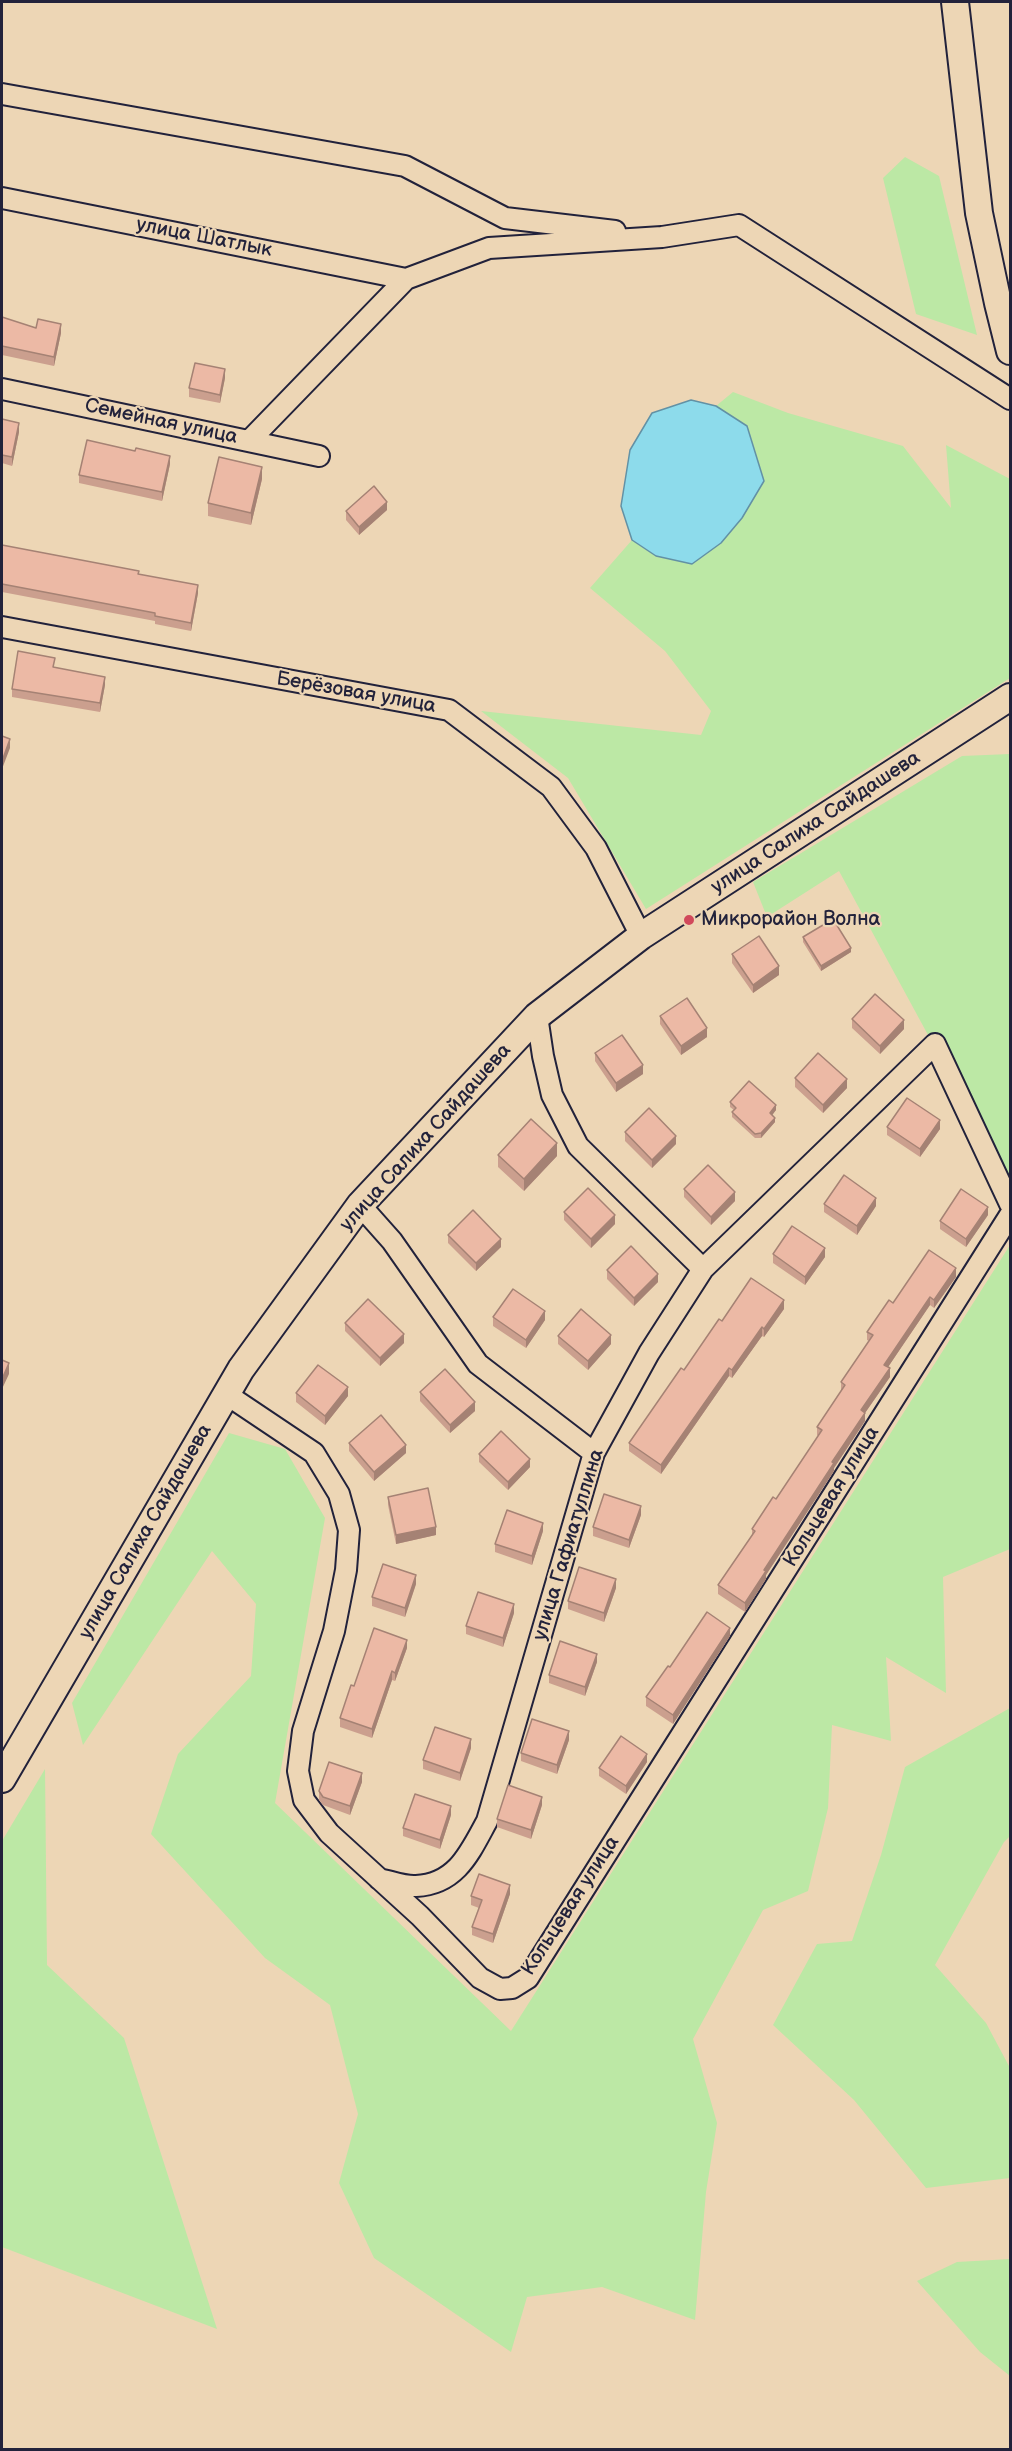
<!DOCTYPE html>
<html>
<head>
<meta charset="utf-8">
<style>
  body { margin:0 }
  #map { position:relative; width:1012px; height:2451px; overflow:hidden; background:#edd6b5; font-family:"Balsamiq Sans",sans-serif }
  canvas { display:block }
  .frame { position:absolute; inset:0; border:3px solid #22223b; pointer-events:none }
</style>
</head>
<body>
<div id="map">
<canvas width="1012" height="2451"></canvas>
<div class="frame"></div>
</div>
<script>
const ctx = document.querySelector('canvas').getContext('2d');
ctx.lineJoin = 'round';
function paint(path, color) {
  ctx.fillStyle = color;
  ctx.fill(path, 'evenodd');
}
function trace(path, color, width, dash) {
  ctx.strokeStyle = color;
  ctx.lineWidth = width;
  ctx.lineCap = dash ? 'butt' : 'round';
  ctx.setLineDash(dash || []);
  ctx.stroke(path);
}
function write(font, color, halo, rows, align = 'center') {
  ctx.font = font + ' "Balsamiq Sans",sans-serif';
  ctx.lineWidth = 4.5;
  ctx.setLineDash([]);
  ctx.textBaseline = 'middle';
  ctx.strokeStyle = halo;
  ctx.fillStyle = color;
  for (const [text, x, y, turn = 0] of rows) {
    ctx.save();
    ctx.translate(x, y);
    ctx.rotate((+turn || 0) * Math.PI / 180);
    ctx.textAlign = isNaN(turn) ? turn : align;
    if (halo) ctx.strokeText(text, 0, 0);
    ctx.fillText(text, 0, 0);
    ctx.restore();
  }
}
paint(new Path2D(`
  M905 157 939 176 977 335 916 314 883 178Z
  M733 392 788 413 903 446 951 508 946 445 1010 479V678L646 909 568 778 481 711 701 735 711 711 665 651 590 588 632 540 656 556 764 481 747 426 716 406Z
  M1010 754V1186L839 871 767 917 753 882 962 756Z
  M1010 1245V1549L943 1577 946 1693 886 1657 891 1741 832 1725 828 1808 808 1891 763 1910 693 2039 717 2123 706 2192 695 2320 602 2287 527 2297 511 2352 374 2258 339 2183 358 2114 330 2005 265 1958 151 1834 178 1754 251 1676 256 1604 212 1551 83 1745 72 1703 229 1433 285 1449 325 1518 275 1803 511 2031Z
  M1010 1708V1836L1004 1842 935 1965 986 2023 1010 2068V2178L926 2188 854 2100 773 2025 817 1944 852 1941 881 1855 905 1767Z
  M45 1769 47 1965 124 2038 217 2329 2 2247V1841Z
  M1010 2259V2376L980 2352 917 2281 957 2262Z`), '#bce8a5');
const water = new Path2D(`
  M691 400 716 406 747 426 764 481 742 518 721 543 692 564 656 556 632 540 621 506 630 450 652 413Z`);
paint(water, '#8ddbeb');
trace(water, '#6291a5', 1.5);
const minor = new Path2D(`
  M2 94 405 166 505 218 615 231
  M2 198 406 279
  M2 389 319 456
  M250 440 406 279 489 248 662 237 739 225 1010 399
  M2 627 449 710 551 787 596 848 641 936
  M537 1016 543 1056 552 1095 578 1146 703 1269
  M360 1205 392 1241 478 1364 594 1453
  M226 1394 314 1453 339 1494 349 1530 346 1570 334 1631 303 1731 298 1771 304 1800 329 1833 420 1916 480 1978 500 1989 512 1988 528 1978 1010 1215
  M379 1879C390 1881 405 1887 416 1886 457 1884 470 1852 487 1821L594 1453 649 1353 703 1269 935 1044 1010 1204`);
const tertiary = new Path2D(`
  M955 2 979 213 998 303 1010 351
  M2 1779 241 1369 360 1205 537 1016 641 936 1010 697`);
trace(minor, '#22223b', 24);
trace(tertiary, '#22223b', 30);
trace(minor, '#edd6b5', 20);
trace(tertiary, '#edd6b5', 26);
paint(new Path2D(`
  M2 317 36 328 61 333 54 366 2 355Z
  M225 378 220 403 189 397V388Z
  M2 419 19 432 12 466 2 463Z
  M170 464 162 501 79 483V475Z
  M262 479 251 525 208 516V503Z
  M387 510 359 535 346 520V511Z
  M2 545 139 575 198 593 191 631 155 624V621L2 592Z
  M55 667 105 685 100 712 12 697V689Z
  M803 937 851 952 821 971 803 942Z
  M732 954 779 975 753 993 732 963Z
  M660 1016 707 1037 681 1055 660 1024Z
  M852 1019 904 1029 880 1054 852 1028Z
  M595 1053 643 1074 616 1092 595 1061Z
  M795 1078 847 1088 823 1113 795 1087Z
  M730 1102 776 1110 772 1115 775 1122 761 1138H755L732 1117V1112L734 1110 730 1107Z
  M887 1127 940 1129 920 1157 887 1135Z
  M625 1132 676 1144 652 1168 625 1141Z
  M498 1155 557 1156 524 1191 498 1167Z
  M684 1189 735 1201 711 1225 684 1197Z
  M824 1204 876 1206 857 1235 824 1212Z
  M564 1212 615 1224 591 1248 564 1220Z
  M988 1215 966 1247 940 1229V1221Z
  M448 1235 501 1247 476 1271 448 1243Z
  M773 1254 825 1257 805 1285 773 1263Z
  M607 1270 658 1282 634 1306 607 1279Z
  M956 1277 934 1308 930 1305 888 1367 890 1377 865 1413V1421L834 1468V1471L766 1575V1579L745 1612 718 1594V1585L752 1535V1529L776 1499 818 1436 817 1435V1427L841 1391V1382L869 1341 867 1340V1332L893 1303Z
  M784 1309 764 1337 762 1336 732 1378 729 1376 661 1474 629 1451V1443L722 1321Z
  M493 1317 545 1320 526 1348 493 1326Z
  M345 1323 404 1343 380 1366 345 1331Z
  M558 1336 611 1344 588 1370 558 1344Z
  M420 1392 475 1411 450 1433 420 1401Z
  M296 1393 348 1396 325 1425 296 1402Z
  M349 1443 406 1453 374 1481 349 1451Z
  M479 1454 530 1467 508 1490 479 1462Z
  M388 1497 436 1535 396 1544 388 1505Z
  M641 1515 629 1548 593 1536V1527Z
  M543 1531 532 1565 495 1552V1544Z
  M416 1584 405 1617 372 1606V1597Z
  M616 1588 604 1622 568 1609V1601Z
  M514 1613 503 1647 466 1634V1626Z
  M730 1636 673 1724 646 1706V1697L670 1667Z
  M407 1648 395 1681 392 1680 372 1738 340 1727V1718L354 1686Z
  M597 1662 585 1696 549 1683V1675Z
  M569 1740 557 1774 521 1761V1753Z
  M471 1748 460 1781 423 1769V1760Z
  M647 1762 626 1794 599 1776V1768Z
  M362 1782 350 1815 323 1805 319 1800V1791Z
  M542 1805 531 1839 497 1827V1819Z
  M451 1815 440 1849 403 1836V1828Z
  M510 1894 493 1943 472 1935V1927L479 1908 471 1905V1896Z`), '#cb9f8e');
paint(new Path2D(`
  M61 324V333L54 366V357Z
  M225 369V378L220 403V395Z
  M19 423V432L12 466V457Z
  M170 456V464L162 501V492Z
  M262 467V479L251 525V513Z
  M387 502V510L359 535V527Z
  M198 585V593L191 631V623Z
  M105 677V685L100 712V703Z
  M10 739V748L2 769V761Z
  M851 948V952L821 971V966Z
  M779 966V975L753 993V985Z
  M904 1020V1029L880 1054V1046Z
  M707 1028V1037L681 1055V1046Z
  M643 1065V1074L616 1092V1083Z
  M847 1079V1088L823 1113V1105Z
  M776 1105V1110L770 1118V1113Z
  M775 1118V1122L761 1138V1133Z
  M940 1120V1129L920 1157V1149Z
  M676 1136V1144L652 1168V1160Z
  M557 1143V1156L524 1191V1179Z
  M735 1192V1201L711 1225V1217Z
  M876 1198V1206L857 1235V1226Z
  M988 1207V1215L966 1247V1239Z
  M615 1215V1224L591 1248V1239Z
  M501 1239V1247L476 1271V1263Z
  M825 1248V1257L805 1285V1277Z
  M956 1268V1277L934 1308V1300Z
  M658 1274V1282L634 1306V1298Z
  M930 1297V1305L884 1373V1365Z
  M784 1300V1309L764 1337V1329Z
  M545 1311V1320L526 1348V1340Z
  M762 1327V1336L732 1378V1370Z
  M404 1334V1343L380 1366V1358Z
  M611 1335V1344L588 1370V1361Z
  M9 1363V1374L2 1389V1379Z
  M729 1368V1376L661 1474V1465Z
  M890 1368V1377L865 1413V1421L834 1468V1471L766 1575V1579L745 1612V1603L764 1570 832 1462 861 1410Z
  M348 1387V1396L325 1425V1416Z
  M475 1402V1411L450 1433V1425Z
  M406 1445V1453L374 1481V1472Z
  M530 1459V1467L508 1490V1482Z
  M641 1506V1515L629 1548V1540Z
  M543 1523V1531L532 1565V1556Z
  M436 1527V1535L396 1544V1535Z
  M416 1575V1584L405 1617V1608Z
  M616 1579V1588L604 1622V1613Z
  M514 1604V1613L503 1647V1638Z
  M730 1628V1636L673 1724V1715Z
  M407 1640V1648L395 1681V1673Z
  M597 1654V1662L585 1696V1687Z
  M392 1671V1680L372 1738V1729Z
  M569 1731V1740L557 1774V1765Z
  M471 1739V1748L460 1781V1773Z
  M647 1754V1762L626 1794V1786Z
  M362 1773V1782L350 1815V1806Z
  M542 1797V1805L531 1839V1830Z
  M451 1806V1815L440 1849V1840Z
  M510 1885V1894L493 1943V1934Z`), '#a58274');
const building = new Path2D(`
  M2 317 36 328 38 319 61 324 54 357 2 346Z
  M195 363 225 369 220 395 189 388Z
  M2 419 19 423 12 457 2 455Z
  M87 440 135 451 136 448 170 456 162 492 79 475Z
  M219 457 262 467 251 513 208 503Z
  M374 486 387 502 359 527 346 511Z
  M2 545 139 571 138 574 198 585 191 623 155 616V613L2 584Z
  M18 651 55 658 53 667 105 677 100 703 12 689Z
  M2 736 10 739 2 761Z
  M833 919 851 948 821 966 803 937Z
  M759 936 779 966 753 985 732 954Z
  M875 994 904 1020 880 1046 852 1019Z
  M687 998 707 1028 681 1046 660 1016Z
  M622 1035 643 1065 616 1083 595 1053Z
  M818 1053 847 1079 823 1105 795 1078Z
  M749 1081 776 1105 770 1113 775 1118 761 1133 755 1134 732 1112 736 1108 730 1102Z
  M907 1098 940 1120 920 1149 887 1127Z
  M649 1108 676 1136 652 1160 625 1132Z
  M531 1119 557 1143 524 1179 498 1155Z
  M708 1165 735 1192 711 1217 684 1189Z
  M844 1175 876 1198 857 1226 824 1204Z
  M588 1188 615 1215 591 1239 564 1212Z
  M961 1189 988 1207 966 1239 940 1221Z
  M473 1210 501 1239 476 1263 448 1235Z
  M792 1226 825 1248 805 1277 773 1254Z
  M631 1246 658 1274 634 1298 607 1270Z
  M929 1250 956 1268 934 1300 930 1297 884 1365 890 1368 861 1410 865 1413 832 1462 834 1463 764 1570 766 1571 745 1603 718 1585 755 1531 752 1529 773 1497 776 1499 822 1430 817 1427 845 1385 841 1382 873 1335 867 1332 889 1300 893 1303Z
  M751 1278 784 1300 764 1329 762 1327 732 1370 729 1368 661 1465 629 1443 681 1368 684 1370 719 1319 722 1321Z
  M513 1289 545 1311 526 1340 493 1317Z
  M368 1299 404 1334 380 1358 345 1323Z
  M581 1309 611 1335 588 1361 558 1336Z
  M2 1360 9 1363 2 1379Z
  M318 1365 348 1387 325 1416 296 1393Z
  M445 1369 475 1402 450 1425 420 1392Z
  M381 1415 406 1445 374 1472 349 1443Z
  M501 1431 530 1459 508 1482 479 1454Z
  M428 1488 436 1527 396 1535 388 1497Z
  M604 1494 641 1506 629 1540 593 1527Z
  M507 1510 543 1523 532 1556 495 1544Z
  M383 1564 416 1575 405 1608 372 1597Z
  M579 1567 616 1579 604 1613 568 1601Z
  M478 1592 514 1604 503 1638 466 1626Z
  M707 1612 730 1628 673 1715 646 1697 668 1666 670 1667Z
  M374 1628 407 1640 395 1673 392 1671 372 1729 340 1718 351 1685 354 1686Z
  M560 1641 597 1654 585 1687 549 1675Z
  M532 1719 569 1731 557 1765 521 1753Z
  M435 1727 471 1739 460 1773 423 1760Z
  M621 1736 647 1754 626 1786 599 1768Z
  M329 1762 362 1773 350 1806 323 1797 319 1791Z
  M508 1785 542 1797 531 1830 497 1819Z
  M415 1794 451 1806 440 1840 403 1828Z
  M479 1874 510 1885 493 1934 472 1927 482 1900 471 1896Z`);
paint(building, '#ecb9a5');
trace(building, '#a58274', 1.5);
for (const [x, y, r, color] of [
  [689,920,6,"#d1495b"]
]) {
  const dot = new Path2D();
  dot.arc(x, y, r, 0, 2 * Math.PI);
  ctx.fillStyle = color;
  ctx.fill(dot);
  trace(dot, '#edd6b5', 2);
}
write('20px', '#22223b', '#edd6b5', [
  ["улица Шатлык",204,238,11],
  ["Семейная улица",161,422,12],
  ["Берёзовая улица",356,693,10],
  ["улица Салиха Сайдашева",816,823,-33],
  ["улица Салиха Сайдашева",426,1138,-48],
  ["Кольцевая улица",832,1497,-58],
  ["улица Салиха Сайдашева",146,1532,-60],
  ["улица Гафиатуллина",569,1545,-73],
  ["Кольцевая улица",571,1906,-57]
]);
write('20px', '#22223b', '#edd6b5', [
  ["Микрорайон Волна",701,920]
], 'left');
</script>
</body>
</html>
